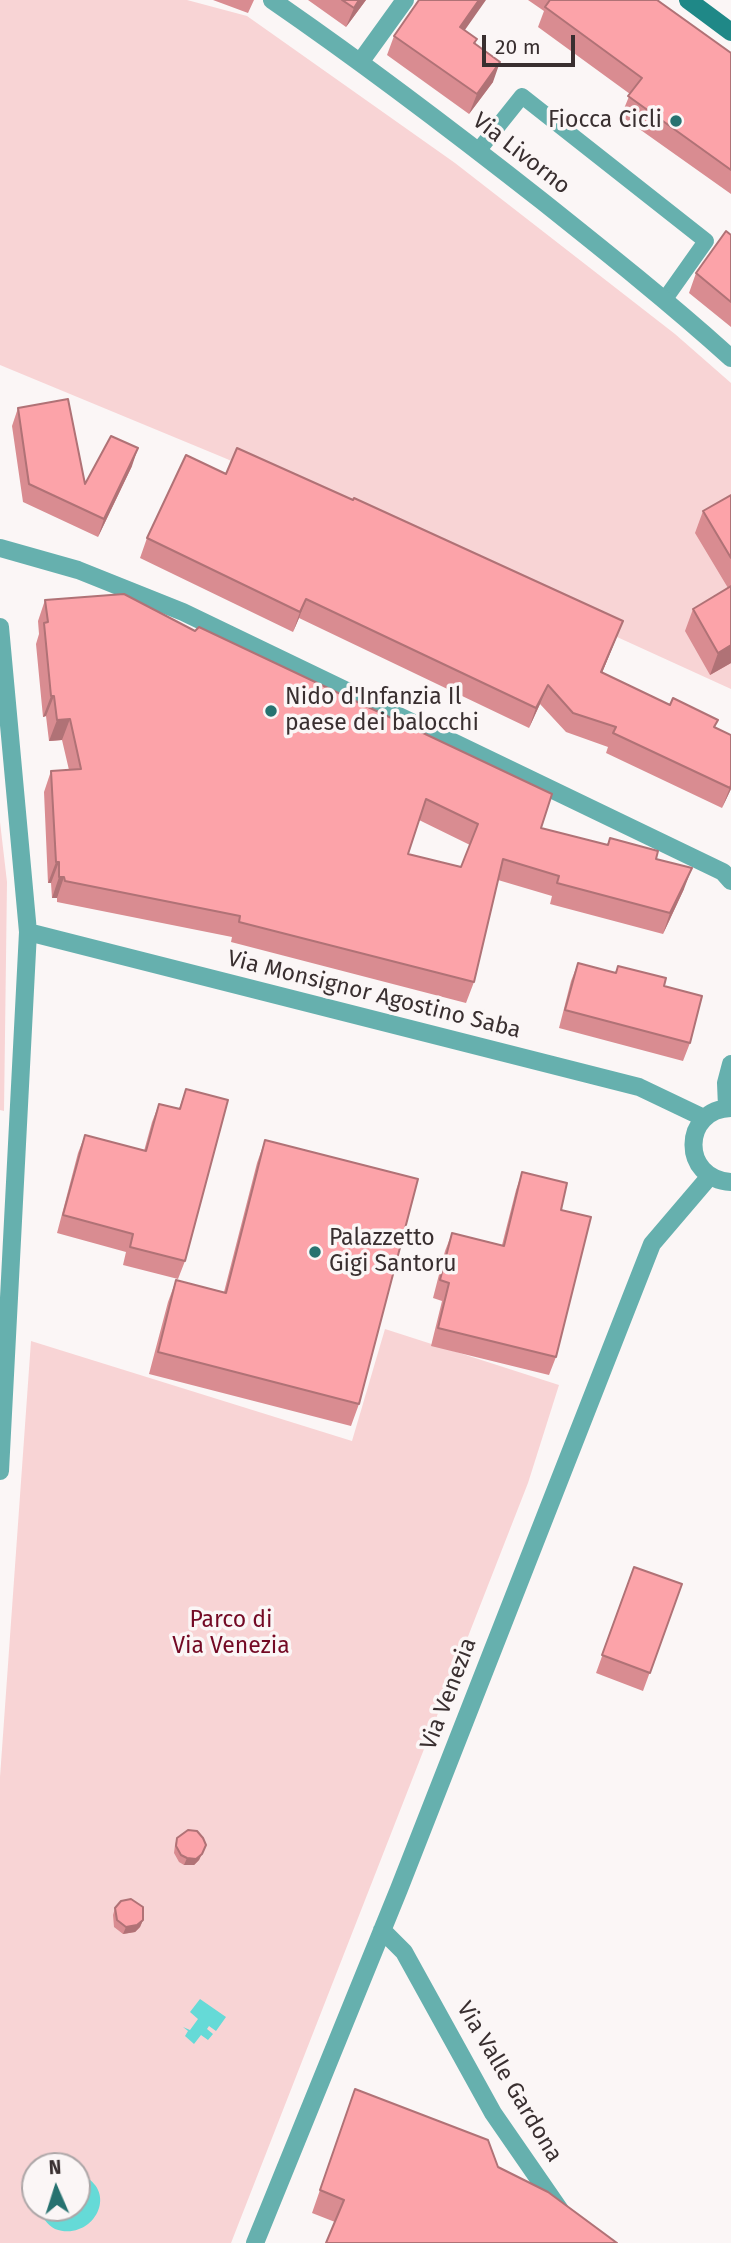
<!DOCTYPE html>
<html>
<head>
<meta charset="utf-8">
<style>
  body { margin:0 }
  #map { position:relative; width:731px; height:2243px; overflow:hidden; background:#fbf6f6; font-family:"Fira Sans",sans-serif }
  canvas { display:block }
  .north { position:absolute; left:21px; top:2152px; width:70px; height:70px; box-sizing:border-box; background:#fbf6f6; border:2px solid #ada6a7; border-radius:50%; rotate:357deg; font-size:19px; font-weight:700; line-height:28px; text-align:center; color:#392f30 }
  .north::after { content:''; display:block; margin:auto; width:24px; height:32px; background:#277270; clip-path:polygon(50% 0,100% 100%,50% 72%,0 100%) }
  .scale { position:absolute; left:482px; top:35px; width:93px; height:32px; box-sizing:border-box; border:4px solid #392f30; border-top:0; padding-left:9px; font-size:21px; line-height:24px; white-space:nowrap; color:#392f30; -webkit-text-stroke:5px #fbf6f6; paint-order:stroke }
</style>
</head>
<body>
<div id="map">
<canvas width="731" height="2243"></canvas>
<div class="north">N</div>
<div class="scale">20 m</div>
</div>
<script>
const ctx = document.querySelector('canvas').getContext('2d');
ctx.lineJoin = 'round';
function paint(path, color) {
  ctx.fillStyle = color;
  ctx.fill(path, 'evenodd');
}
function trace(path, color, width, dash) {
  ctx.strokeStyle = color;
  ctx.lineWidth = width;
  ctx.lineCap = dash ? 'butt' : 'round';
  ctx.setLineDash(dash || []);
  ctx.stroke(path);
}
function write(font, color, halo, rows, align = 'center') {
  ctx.font = font + ' "Fira Sans",sans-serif';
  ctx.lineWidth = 7;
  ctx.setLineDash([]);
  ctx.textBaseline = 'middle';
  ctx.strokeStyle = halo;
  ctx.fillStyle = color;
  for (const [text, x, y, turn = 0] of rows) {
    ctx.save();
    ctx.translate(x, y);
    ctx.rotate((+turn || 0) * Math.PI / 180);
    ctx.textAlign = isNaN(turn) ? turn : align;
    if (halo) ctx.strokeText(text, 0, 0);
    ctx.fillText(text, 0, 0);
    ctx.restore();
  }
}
paint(new Path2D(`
  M0 0H187L247 16 455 163 675 334 731 383V689L227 459 0 365Z
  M0 822 7 882 4 1111 0 1110Z
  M385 1329 559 1385 528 1483 231 2243H0V1777L31 1341 352 1441ZM35 2166H77V2208H35Z`), '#f8d4d5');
paint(new Path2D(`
  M200 1999 226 2017 216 2031 209 2026 207 2029 213 2034 208 2040 201 2035 194 2044 185 2036 188 2031 183 2027 190 2030 198 2019 190 2012Z
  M77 2173C123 2189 93 2243 55 2229 47 2225 42 2217 40 2208H77Z`), '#65dad7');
trace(new Path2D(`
  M478 151 522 96 706 241 665 299`), '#66b0ae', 16);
trace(new Path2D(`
  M272 0C365 64 453 131 542 201 606 252 670 303 731 358
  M361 61 405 0
  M0 548 78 570 183 612 723 872 731 881
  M0 627 28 932 0 1471
  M28 932 639 1087 704 1118
  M727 1107 726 1083 731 1064
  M731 1108C682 1109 680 1179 731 1182
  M382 1930 404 1952 493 2113 560 2210
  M255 2243 399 1889 652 1244 710 1176`), '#66b0ae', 18);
trace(new Path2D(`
  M688 0 731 32`), '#1f8887', 18);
paint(new Path2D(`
  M213 0H254L248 13Z
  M308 0H366L346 27Z
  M528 0H657L731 53V194L621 116 630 94 538 27 544 11Z
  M465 31 477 39 475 44 493 82 469 114 387 55 394 36Z
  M731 235V327L689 293 696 273Z
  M18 408 85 484 132 466 98 537 23 502 12 426Z
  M226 474 615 641 602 673 715 728 731 789 722 808 606 753 608 747 566 732 540 704 529 728 299 618 293 632 140 558 147 538Z
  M731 495V663L710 675 685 631 693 609 728 588 695 533 703 511Z
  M45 600 541 828 607 845 610 838 656 859 684 889 663 934 550 904 552 896 498 880 474 982 466 1003 231 942 232 937 57 902V898H52L51 883H48L44 792 51 771 69 770 62 740 49 741 46 716 43 717 36 644 39 634 38 621ZM419 820 470 845 461 867 408 854Z
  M578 963 664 986 690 1043 683 1061 559 1028 571 981Z
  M186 1089 185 1261 178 1279 123 1265 126 1252 57 1233 78 1153 85 1135 144 1151 152 1122 159 1104 179 1109Z
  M265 1140 359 1404 351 1426 149 1374 168 1302 176 1280 224 1292 257 1163Z
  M522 1172 561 1210 556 1357 549 1375 431 1346 442 1301 433 1298 445 1251 452 1233 502 1245 516 1190Z
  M634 1567 682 1584 643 1691 596 1673Z
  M177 1838 203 1852 199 1860 194 1865H184L179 1862 174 1853 175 1845Z
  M115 1908 143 1920 140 1927 135 1932 123 1934 114 1927 113 1915Z
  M355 2089 488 2140 335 2222 312 2213Z`), '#d98c91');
paint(new Path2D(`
  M359 0H366L346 27 354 8Z
  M479 0H486L453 47 460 27Z
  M500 62 493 82 469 114 477 94Z
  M138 448 132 466 98 537 104 519Z
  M306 599 299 618 293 632 300 612Z
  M623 621 615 641 594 692 601 672Z
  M731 645V663L710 675 718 653Z
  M548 685 540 704 529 728 536 708Z
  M51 696H54L46 716 43 717Z
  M70 719 62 740 49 741 57 720Z
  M731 785V789L722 808Z
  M56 862H59L51 883H48Z
  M692 868 684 889 663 934 670 913Z
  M59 877H64L57 898H52Z
  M206 1845 199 1860 194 1865H184L187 1858Z
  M143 1920 140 1927 135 1932 123 1934 126 1927Z`), '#b07276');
const building = new Path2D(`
  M342 0H359L354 8Z
  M419 0H479L460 27 477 39 474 43 500 62 477 94 394 36Z
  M550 0H657L731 53V170L628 96 642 78 545 7Z
  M726 231 731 235V302L696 273Z
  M68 399 85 484 111 436 138 448 104 519 29 484 18 408Z
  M237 448 353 500 354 498 623 621 601 672 670 705 673 698 718 720 714 727 731 735V785L730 788 613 733 616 727 573 713 548 685 536 708 306 599 300 612 147 538 186 455 226 474Z
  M731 495V558L703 511Z
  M731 586V645L718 653 693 609Z
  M124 594 195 631 199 627 552 794 541 828 608 845 610 838 658 851 656 859 692 868 670 913 557 883 559 876 503 859 474 982 239 922 240 916 65 881 64 877H59V862H56L51 771 81 769 70 719 57 720 54 696H51L44 623 48 622 45 600ZM426 799 478 824 461 867 408 854Z
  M578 963 616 973 618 966 666 978 664 986 702 996 690 1043 565 1010Z
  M186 1089 228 1100 185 1261 130 1247 133 1234 63 1215 85 1135 146 1151 159 1104 180 1109Z
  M265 1140 418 1179 359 1404 158 1352 176 1280 226 1293Z
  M522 1172 567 1183 561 1210 591 1217 556 1357 438 1328 449 1283 440 1280 452 1233 504 1246Z
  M634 1567 682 1584 650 1673 602 1655Z
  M188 1830 197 1831 203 1838 206 1845 202 1854 196 1859 187 1858 181 1855 176 1846 177 1838Z
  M131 1899 143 1907V1920L137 1925 126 1927 117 1920 115 1908 121 1901Z
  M355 2089 488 2140 498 2167 548 2192 617 2243H326L344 2200 320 2190Z`);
paint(building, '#fca3a9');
trace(building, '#b07276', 2);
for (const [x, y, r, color] of [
  [676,121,7,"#277270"],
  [271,711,7,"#277270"],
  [315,1252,7,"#277270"]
]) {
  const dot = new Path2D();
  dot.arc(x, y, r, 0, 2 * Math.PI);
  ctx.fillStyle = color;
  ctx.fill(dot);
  trace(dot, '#fbf6f6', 2.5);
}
write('23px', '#392f30', '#fbf6f6', [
  ["Fiocca Cicli",662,121,"right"],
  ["Nido d'Infanzia Il",285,698],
  ["paese dei balocchi",285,724],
  ["Palazzetto",329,1239],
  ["Gigi Santoru",329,1265]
], 'left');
write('23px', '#392f30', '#fbf6f6', [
  ["Via Livorno",521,154,38],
  ["Via Monsignor Agostino Saba",374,995,14],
  ["Via Venezia",449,1694,-69],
  ["Via Valle Gardona",509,2082,59]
]);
write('23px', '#730924', '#fbf6f6', [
  ["Parco di",231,1621],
  ["Via Venezia",231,1647]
]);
</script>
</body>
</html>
